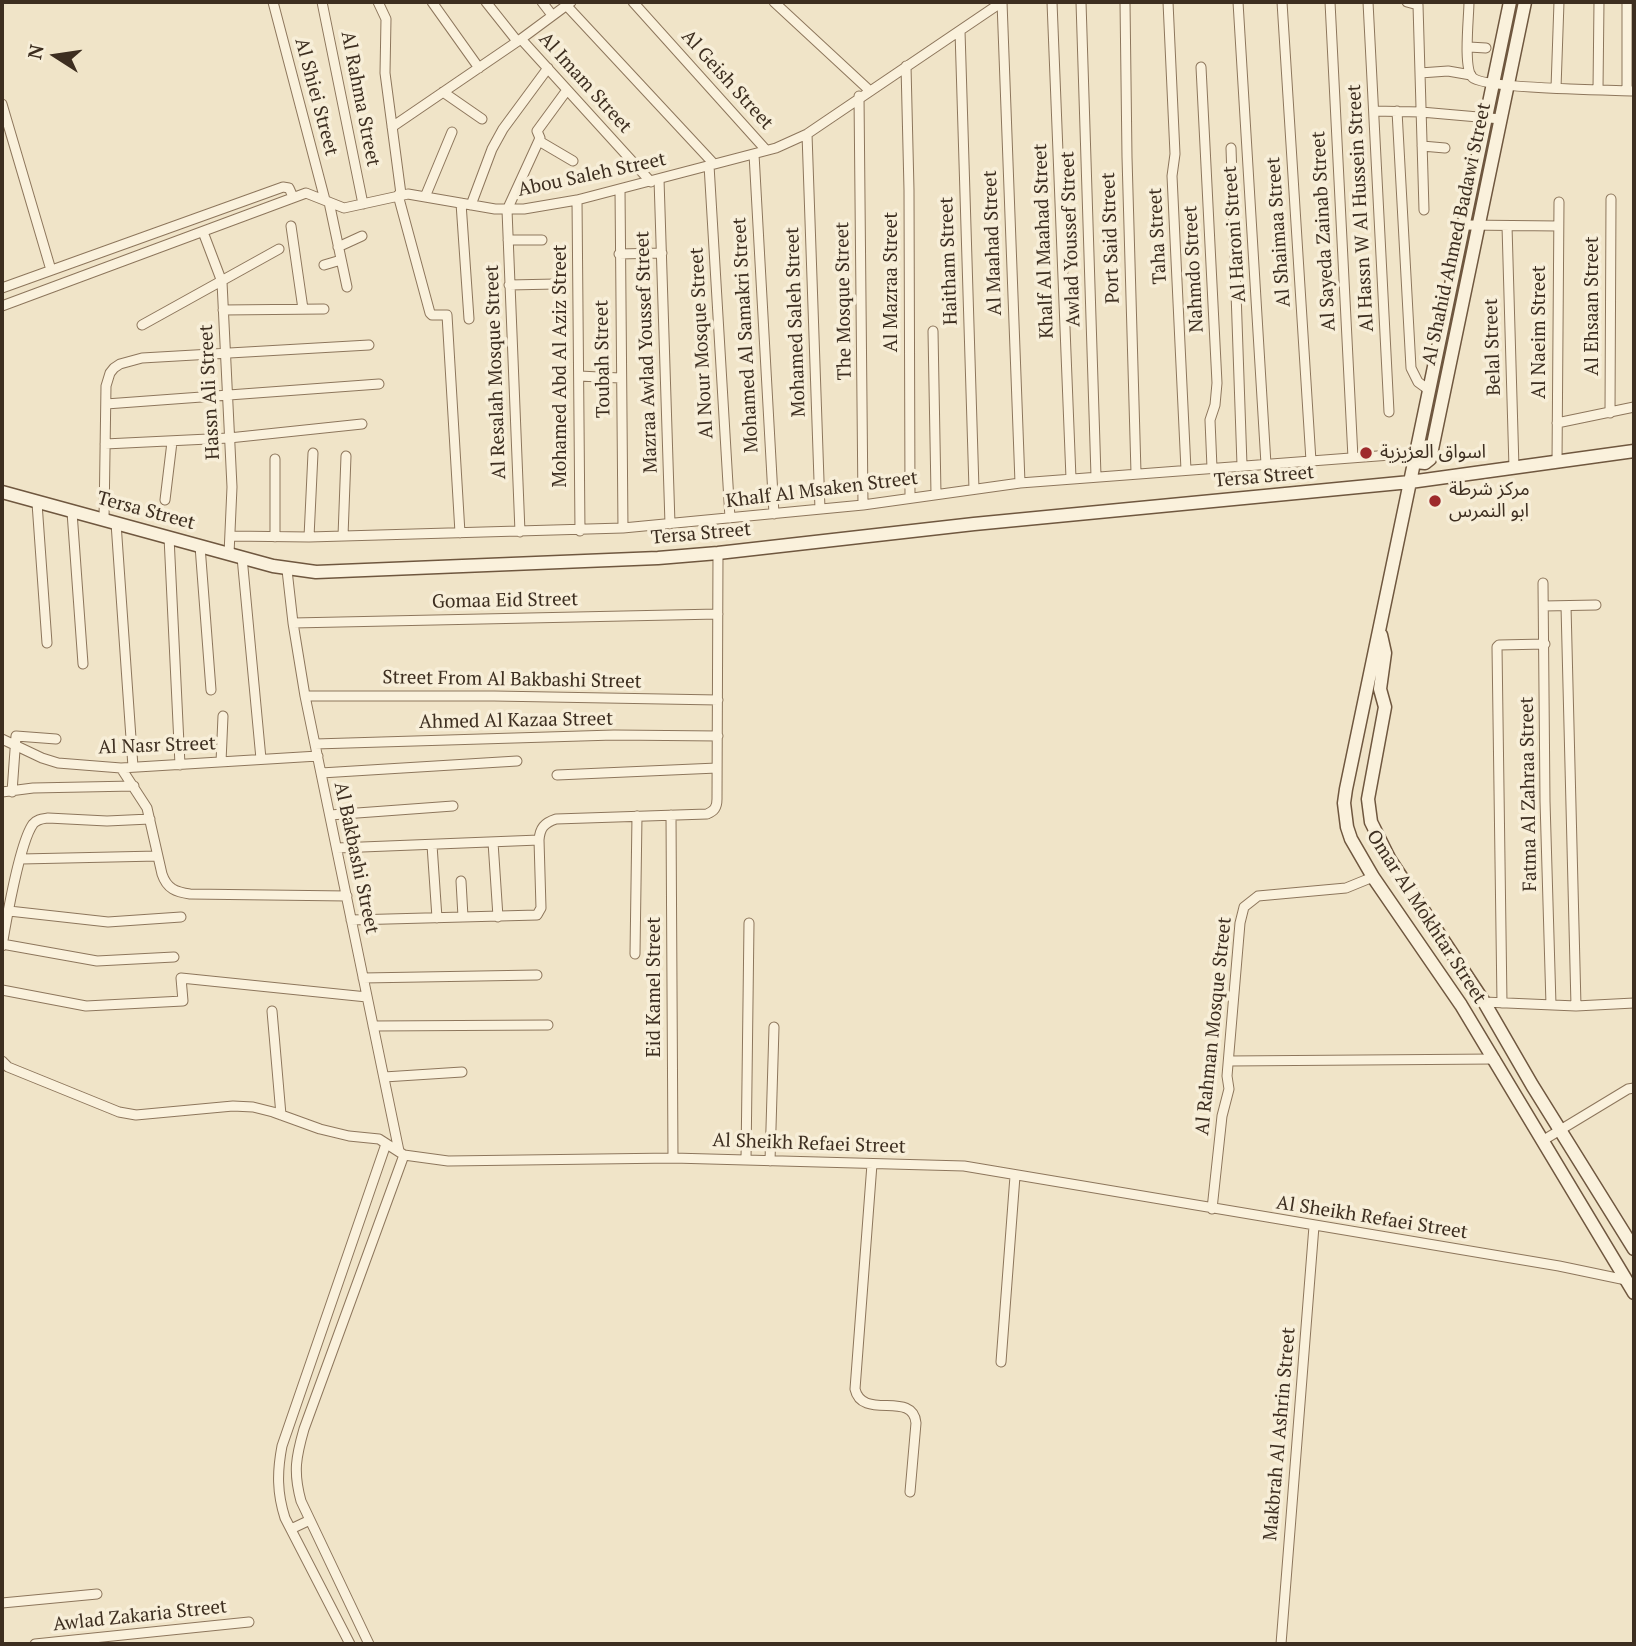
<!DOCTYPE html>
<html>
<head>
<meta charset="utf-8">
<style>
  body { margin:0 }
  #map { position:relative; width:1636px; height:1646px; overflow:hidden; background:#f0e4c8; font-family:"PT Serif",serif }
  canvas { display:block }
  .frame { position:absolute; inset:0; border:4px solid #3d2e20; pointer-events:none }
  .north { position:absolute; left:21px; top:21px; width:70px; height:70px; -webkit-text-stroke:5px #f7eed8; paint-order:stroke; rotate:282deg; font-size:19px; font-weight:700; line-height:28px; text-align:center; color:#3d2e20 }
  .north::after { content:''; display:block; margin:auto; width:24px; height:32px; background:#3d2e20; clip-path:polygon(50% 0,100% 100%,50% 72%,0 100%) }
</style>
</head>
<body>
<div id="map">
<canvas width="1636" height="1646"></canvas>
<div class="frame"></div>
<div class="north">N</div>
</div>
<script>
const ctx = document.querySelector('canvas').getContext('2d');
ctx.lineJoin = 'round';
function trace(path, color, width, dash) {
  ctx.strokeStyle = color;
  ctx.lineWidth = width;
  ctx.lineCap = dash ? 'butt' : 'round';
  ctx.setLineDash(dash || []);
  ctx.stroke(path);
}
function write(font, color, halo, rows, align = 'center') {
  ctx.font = font + ' "PT Serif","Noto Sans Arabic",serif';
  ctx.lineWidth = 7;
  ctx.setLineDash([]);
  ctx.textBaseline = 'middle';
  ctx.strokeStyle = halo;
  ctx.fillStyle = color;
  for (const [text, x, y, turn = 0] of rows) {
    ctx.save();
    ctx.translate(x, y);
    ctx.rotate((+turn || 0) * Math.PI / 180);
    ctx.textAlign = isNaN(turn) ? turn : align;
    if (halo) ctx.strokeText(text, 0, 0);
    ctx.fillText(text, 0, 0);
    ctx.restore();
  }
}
const street = new Path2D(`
  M273 2 325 200
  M322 2 363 204
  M378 2 386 19 385 73 401 194
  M432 2 479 68
  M486 2 517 41
  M542 2 552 15
  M633 2 766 150
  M774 2 869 90
  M1002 2 1020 483
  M1052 2 1071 478
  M1081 2 1096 476
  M1125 2 1127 157 1136 473
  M1168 2 1175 154 1172 176 1186 470
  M1238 2 1266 464
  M1282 2 1311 461
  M1330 2 1353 458
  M1368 2 1389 412
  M1407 2 1418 5 1424 210
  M1469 2C1469 17 1463 67 1472 77 1482 89 1612 90 1634 91
  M1627 2V91
  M566 5 714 164
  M960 31 974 489
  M521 39 651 182
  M1469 47 1486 48
  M906 66 909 190 910 498
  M1201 67 1217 383 1215 405 1210 420 1212 468
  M1420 73 1448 71 1471 75
  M1556 88 1559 2
  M1598 89 1599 2
  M443 92 482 119
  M859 96 863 505
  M2 104 51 270
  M1374 111 1421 112 1501 119
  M1397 111 1411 368 1418 382 1429 390
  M392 127 521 39 571 2
  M807 134 820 509
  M539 141 573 161
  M1422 146 1445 148
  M1231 148 1242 465
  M754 154 774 514
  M709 165 730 518
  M659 179 670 524
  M620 189 623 528
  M398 195 430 313 432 315H447L460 533
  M425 197 452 132
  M577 200 580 531
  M329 202 347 287
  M461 203 469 319
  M471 205 492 149 503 129 548 68
  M1465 225 1558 226
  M291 226 303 309
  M1507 226 1514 468
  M203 232 222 282 232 487 229 554
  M508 240H542
  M338 247 362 236
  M619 254 662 253
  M324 265 341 260
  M509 285 556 284
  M2 288 283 187 289 188 293 197
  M2 306 306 193 344 208 408 194 495 209H524L577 200 776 148 807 134 1002 2
  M223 310 324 309
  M142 325 279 249
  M933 331 936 494
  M579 376 620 378
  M106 404 379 384
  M1610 413 1611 199
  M1557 423 1634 407
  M105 444 229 438 362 424
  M1557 462 1559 202
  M165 500 172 442
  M37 503 47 643
  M72 512 83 664
  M104 520 106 386 110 373 114 368 120 364 142 358 369 345
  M116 523 133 767
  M520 532 507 210 540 138 537 131 567 90
  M230 536 309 537 623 528 863 505 1020 483 1417 453
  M343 536 346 456
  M169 537 180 765
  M275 537V459
  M309 537 313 453
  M200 546 211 690
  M242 557 261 759
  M287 570 293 623 305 696 399 1151
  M1543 583 1545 801 1551 1005
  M1544 606 1596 605
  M1566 606 1576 1006
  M293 623 718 614
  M305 696H494L718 700
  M2 739 42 758 58 763 121 768 318 756
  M315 744 614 735 718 736
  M221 762 223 716
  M121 768 147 808 162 874C167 889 176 892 190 894L347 896
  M321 773 517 761
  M557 775 717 768
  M2 792 33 788 134 786
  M12 792 16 736 56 739
  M330 815 453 806
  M671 815 673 1158
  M493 842 498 917
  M432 845 437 918
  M337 848 539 840
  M21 859 158 856
  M461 881 463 917
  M9 911 108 922 181 917
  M351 920 537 915 541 908 539 840C540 828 544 823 556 819L707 814C714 811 717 808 717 799L718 553
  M2 944 97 961 174 957
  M2 946C6 922 20 842 33 824 37 819 42 819 48 818L107 821 150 819
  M635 954 637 816
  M363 978 537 975
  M2 990 86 1006 183 1001 181 978 367 997
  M1484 1002 1576 1006 1634 1003
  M1502 1003 1497 647 1499 645 1545 644
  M272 1011 281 1115
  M373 1026 548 1025
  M2 1061 8 1067 119 1112 136 1115 233 1106 253 1107 273 1112 320 1129 349 1136 379 1139 404 1155 448 1161 673 1158 964 1166 1559 1266 1626 1280
  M1229 1061 1495 1059
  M384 1077 462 1072
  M1542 1141 1628 1089 1634 1088
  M746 1160 749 923
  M770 1161 774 1027
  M872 1164 855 1389C862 1421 913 1390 916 1423L910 1492
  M1212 1209 1222 1116 1229 1089 1227 1076 1240 923 1244 907 1258 896 1346 888 1373 877
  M1001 1362 1015 1176
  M291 1529 310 1520
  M2 1603 97 1594
  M35 1644 249 1622
  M350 1644 285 1518C277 1493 277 1472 282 1446L386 1144
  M369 1644 301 1501C293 1472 296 1457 304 1429L404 1155
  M1281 1644 1314 1226`);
const secondary = new Path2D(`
  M1510 2 1346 789 1344 803 1347 827 1351 839 1373 877 1461 1005 1634 1293
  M1415 462 1425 463 1430 459 1525 2
  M2 492 273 566 316 572 658 558 718 553 974 524 1410 482 1634 451
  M1381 635 1385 653 1380 689 1385 707 1368 799 1371 822 1390 860 1484 1002 1532 1085 1634 1249`);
trace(street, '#8d765c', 11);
trace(secondary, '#6f573f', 15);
trace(street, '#faf1dc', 9);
trace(secondary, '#faf1dc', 12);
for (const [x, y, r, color] of [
  [1366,453,7,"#9e2a2b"],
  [1435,501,7,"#9e2a2b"]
]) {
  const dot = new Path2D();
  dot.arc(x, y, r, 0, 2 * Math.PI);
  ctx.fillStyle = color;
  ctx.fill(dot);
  trace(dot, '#f7eed8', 2.5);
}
write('19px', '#3d2e20', '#f7eed8', [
  ["Al Geish Street",727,80,48],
  ["Al Imam Street",585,83,48],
  ["Al Shiei Street",316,97,75],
  ["Al Rahma Street",360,99,79],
  ["Abou Saleh Street",592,175,-12],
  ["Al Hassn W Al Hussein Street",1361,208,-93],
  ["Al Sayeda Zainab Street",1324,231,-93],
  ["Al Shaimaa Street",1279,232,-94],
  ["Al Haroni Street",1235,234,-94],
  ["Al Shahid Ahmed Badawi Street",1457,234,-78],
  ["Taha Street",1158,236,-93],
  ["Port Said Street",1111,238,-92],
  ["Awlad Youssef Street",1071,239,-92],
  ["Khalf Al Maahad Street",1044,241,-92],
  ["Al Maahad Street",993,243,-92],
  ["Haitham Street",949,261,-92],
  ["Nahmdo Street",1194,269,-93],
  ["Al Mazraa Street",892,282,-90],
  ["The Mosque Street",844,301,-91],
  ["Al Ehsaan Street",1593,306,-90],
  ["Mohamed Saleh Street",796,322,-92],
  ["Al Naeim Street",1540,332,-90],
  ["Mohamed Al Samakri Street",746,335,-93],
  ["Al Nour Mosque Street",702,343,-93],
  ["Belal Street",1493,347,-92],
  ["Mazraa Awlad Youssef Street",647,352,-92],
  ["Toubah Street",603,359,-91],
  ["Mohamed Abd Al Aziz Street",561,366,-90],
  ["Al Resalah Mosque Street",496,372,-92],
  ["Hassn Ali Street",210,392,-93],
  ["Tersa Street",1264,477,-5],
  ["Khalf Al Msaken Street",822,490,-7],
  ["Tersa Street",146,511,15],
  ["Tersa Street",701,534,-5],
  ["Gomaa Eid Street",505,601,-1],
  ["Street From Al Bakbashi Street",512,680,1],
  ["Ahmed Al Kazaa Street",516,721,-1],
  ["Al Nasr Street",157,746,-2],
  ["Fatma Al Zahraa Street",1529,794,-91],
  ["Al Bakbashi Street",356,858,78],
  ["Omar Al Mokhtar Street",1426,917,57],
  ["Eid Kamel Street",655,987,-90],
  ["Al Rahman Mosque Street",1214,1026,-84],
  ["Al Sheikh Refaei Street",809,1144,2],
  ["Al Sheikh Refaei Street",1372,1218,9],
  ["Makbrah Al Ashrin Street",1280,1434,-85],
  ["Awlad Zakaria Street",140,1616,-6]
]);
write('19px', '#3d2e20', '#f7eed8', [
  ["اسواق العزيزية",1380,453],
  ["مركز شرطة",1449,490],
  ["ابو النمرس",1449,512]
], 'left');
</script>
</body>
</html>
